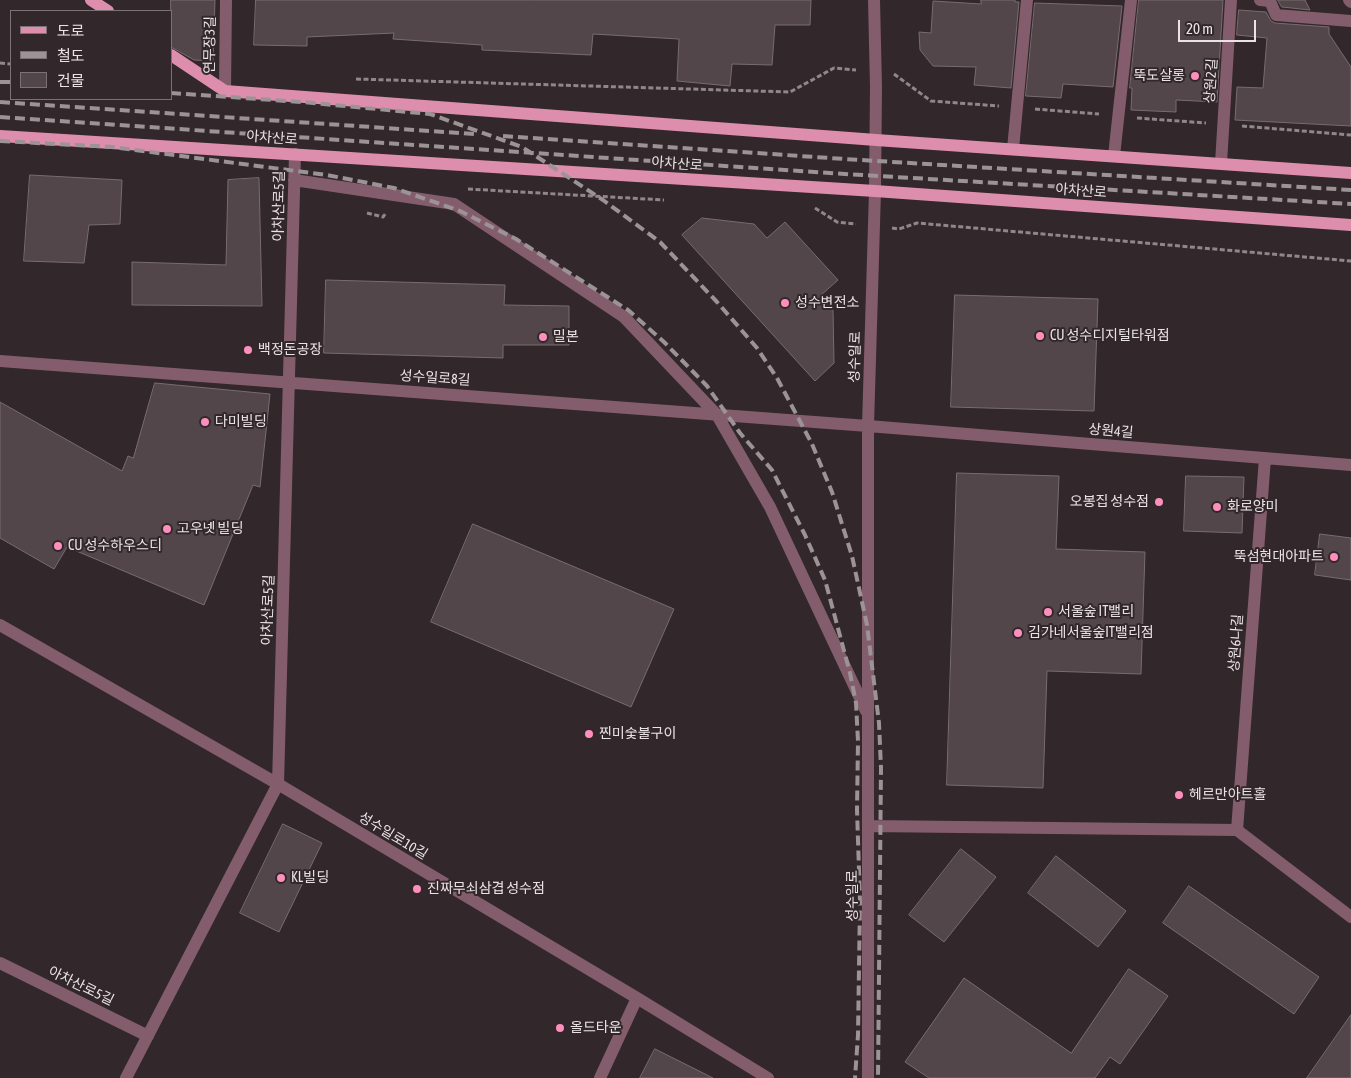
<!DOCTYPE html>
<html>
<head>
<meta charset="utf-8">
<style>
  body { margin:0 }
  #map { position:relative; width:1351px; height:1078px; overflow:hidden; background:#32272b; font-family:"Asap Condensed","Noto Sans KR",sans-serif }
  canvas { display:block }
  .legend { position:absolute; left:10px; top:10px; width:162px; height:90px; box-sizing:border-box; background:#32272b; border:1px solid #7c7275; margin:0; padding:6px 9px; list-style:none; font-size:15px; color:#eae3e5 }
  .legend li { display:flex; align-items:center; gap:10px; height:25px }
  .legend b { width:25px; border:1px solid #7c7275 }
  .scale { position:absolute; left:1178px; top:20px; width:78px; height:22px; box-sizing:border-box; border:2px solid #eae3e5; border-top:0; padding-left:6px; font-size:15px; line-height:18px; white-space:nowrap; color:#eae3e5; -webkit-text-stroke:4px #32272b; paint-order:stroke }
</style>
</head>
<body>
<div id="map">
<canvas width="1351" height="1078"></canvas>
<ul class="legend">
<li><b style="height:6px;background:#de8ead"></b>도로</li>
<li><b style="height:6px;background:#9b9396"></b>철도</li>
<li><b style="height:14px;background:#52464a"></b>건물</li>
</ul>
<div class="scale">20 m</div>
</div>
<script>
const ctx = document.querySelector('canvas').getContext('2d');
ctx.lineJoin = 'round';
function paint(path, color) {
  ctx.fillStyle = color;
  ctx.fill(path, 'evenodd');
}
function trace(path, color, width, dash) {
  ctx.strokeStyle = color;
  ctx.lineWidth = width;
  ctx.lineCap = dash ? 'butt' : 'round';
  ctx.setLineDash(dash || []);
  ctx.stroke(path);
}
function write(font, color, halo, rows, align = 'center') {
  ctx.font = font + ' "Asap Condensed","Noto Sans KR",sans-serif';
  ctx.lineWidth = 4;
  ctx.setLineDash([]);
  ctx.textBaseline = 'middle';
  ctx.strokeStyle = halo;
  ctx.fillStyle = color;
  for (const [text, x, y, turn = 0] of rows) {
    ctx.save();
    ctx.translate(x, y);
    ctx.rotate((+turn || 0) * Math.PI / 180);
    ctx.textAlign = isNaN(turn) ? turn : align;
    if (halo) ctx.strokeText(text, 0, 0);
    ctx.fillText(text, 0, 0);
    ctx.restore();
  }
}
const building = new Path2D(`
  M171 0H215L213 61 194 60 171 47Z
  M256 0H811L810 25H775L772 65 732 64 730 86 677 81 679 39 593 34 591 55 482 50V45L393 39 394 33 307 37V46L254 45Z
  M981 0H1015V2H1019L1011 88 974 85 976 67 933 66 920 50 919 32 931 33 933 1 981 4Z
  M1139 0H1223L1217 102 1176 100V112L1131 110 1132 88H1130Z
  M1278 0H1305L1310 10 1282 7Z
  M1035 3 1122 6 1113 87 1063 84 1061 98 1026 96Z
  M1239 10 1266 12 1271 21 1275 23 1329 27V34L1351 67V126L1235 120 1237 87 1263 88 1267 38 1237 35Z
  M30 175 122 180 120 224 89 225 84 263 24 261Z
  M259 178 262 306 132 305V262L226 265 228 180Z
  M702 218 754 224 767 238 785 222 838 280 820 296 833 310 834 363 815 381 682 235Z
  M326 280 505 285 504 305 569 306V345H503V358L324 353Z
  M955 295 1098 299 1094 411 951 407Z
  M155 383 270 394 260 487 253 485 204 605 67 547 54 569 0 538V402L122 471 128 456 133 458Z
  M957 473 1059 476 1056 549 1145 552 1141 674 1047 671 1043 788 947 785Z
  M1186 476 1244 477 1242 533 1184 531Z
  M473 524 674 609 631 707 431 622Z
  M1320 534 1351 538V580L1315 575Z
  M283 824 322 843 279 932 240 913Z
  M961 849 996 877 944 942 909 915Z
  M1056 856 1126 911 1098 947 1028 893Z
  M1189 886 1319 977 1294 1014 1163 923Z
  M1129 969 1168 996 1120 1064 1110 1057 1095 1078H929L905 1062 964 978 1071 1053Z
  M1351 1015V1078H1307Z
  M655 1049 713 1078H640Z`);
paint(building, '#52464a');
trace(building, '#796c70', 1);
trace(new Path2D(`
  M0 63 11 64
  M894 74 931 101 999 106
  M356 79 790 92 834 68 856 70
  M1035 109 1099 114
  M1137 118 1206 123
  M1242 126 1351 135
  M468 189 664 200
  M815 208 837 222 856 224
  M367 213 383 217 386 213
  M892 228 899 229 917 223 1351 261`), '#90878a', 3, [5, 2.5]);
trace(new Path2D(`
  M1260 0 1270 1 1276 15 1351 21
  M1349 0 1351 2
  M225 91 226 0
  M1013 149 1027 0
  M1114 156 1131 0
  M1221 163 1231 0
  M294 180 454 204 624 317 717 415 770 507 866 711
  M0 361 868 426 1351 465
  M1265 458 1237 830 1351 917
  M0 625 278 784 637 998 768 1078
  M868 826 1237 830
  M0 963 148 1036
  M126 1078 278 784 295 154
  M600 1078 637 998
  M868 1078V426L875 191 876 87 874 0`), '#845d6c', 12);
trace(new Path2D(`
  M91 0 108 11
  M171 55 225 91 876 140 1351 173
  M0 136 875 191 1351 225`), '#de8ead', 12);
trace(new Path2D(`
  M0 82H11
  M171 93 302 102 430 114 522 147 603 200 660 242 717 302 757 348 777 378 812 444 832 492 852 556 867 625 879 723 881 768 878 1078
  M0 102 475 134
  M0 117 845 174 1351 204
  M503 136 845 159 1351 190
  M0 141 112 147 327 175 394 188 460 211 516 239 628 310 664 342 707 386 740 433 772 470 805 535 825 580 850 673 856 703 858 741 857 810 860 901 858 1035 855 1078`), '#9b9396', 4, [10, 5]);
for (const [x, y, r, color] of [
  [1195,76,5,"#fe8ebc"],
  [785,303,5,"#fe8ebc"],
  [1040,336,5,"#fe8ebc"],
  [543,337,5,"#fe8ebc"],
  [248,350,5,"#fe8ebc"],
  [205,422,5,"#fe8ebc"],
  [1159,502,5,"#fe8ebc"],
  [1217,507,5,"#fe8ebc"],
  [167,529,5,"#fe8ebc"],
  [58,546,5,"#fe8ebc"],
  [1334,557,5,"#fe8ebc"],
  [1048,612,5,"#fe8ebc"],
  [1018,633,5,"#fe8ebc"],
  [589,734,5,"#fe8ebc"],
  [1179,795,5,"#fe8ebc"],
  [281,878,5,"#fe8ebc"],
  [417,889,5,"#fe8ebc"],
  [560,1028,5,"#fe8ebc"]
]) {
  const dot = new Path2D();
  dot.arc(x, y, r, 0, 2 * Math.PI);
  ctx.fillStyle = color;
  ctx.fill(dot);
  trace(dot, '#32272b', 2);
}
write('14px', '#eae3e5', '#32272b', [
  ["연무장3길",210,45,-89],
  ["상원2길",1211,81,-86],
  ["아차산로",272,138,4],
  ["아차산로",677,164,4],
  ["아차산로",1081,191,4],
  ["아차산로5길",279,206,-89],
  ["성수일로",855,357,-88],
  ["성수일로8길",435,378,4],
  ["상원4길",1111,431,5],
  ["아차산로5길",268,610,-88],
  ["상원6나길",1236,643,-86],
  ["성수일로10길",393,836,31],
  ["성수일로",853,896,-90],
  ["아차산로5길",81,986,26]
]);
write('14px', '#eae3e5', '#32272b', [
  ["뚝도살롱",1185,76,"right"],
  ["성수변전소",795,303],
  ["CU 성수디지털타워점",1050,336],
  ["밀본",553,337],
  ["백정돈공장",258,350],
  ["다미빌딩",215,422],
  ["오봉집 성수점",1149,502,"right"],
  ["화로양미",1227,507],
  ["고우넷 빌딩",177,529],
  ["CU 성수하우스디",68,546],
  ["뚝섬현대아파트",1324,557,"right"],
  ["서울숲 IT밸리",1058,612],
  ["김가네서울숲IT밸리점",1028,633],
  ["찐미숯불구이",599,734],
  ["헤르만아트홀",1189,795],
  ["KL빌딩",291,878],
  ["진짜무쇠삼겹 성수점",427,889],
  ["올드타운",570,1028]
], 'left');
</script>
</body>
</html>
